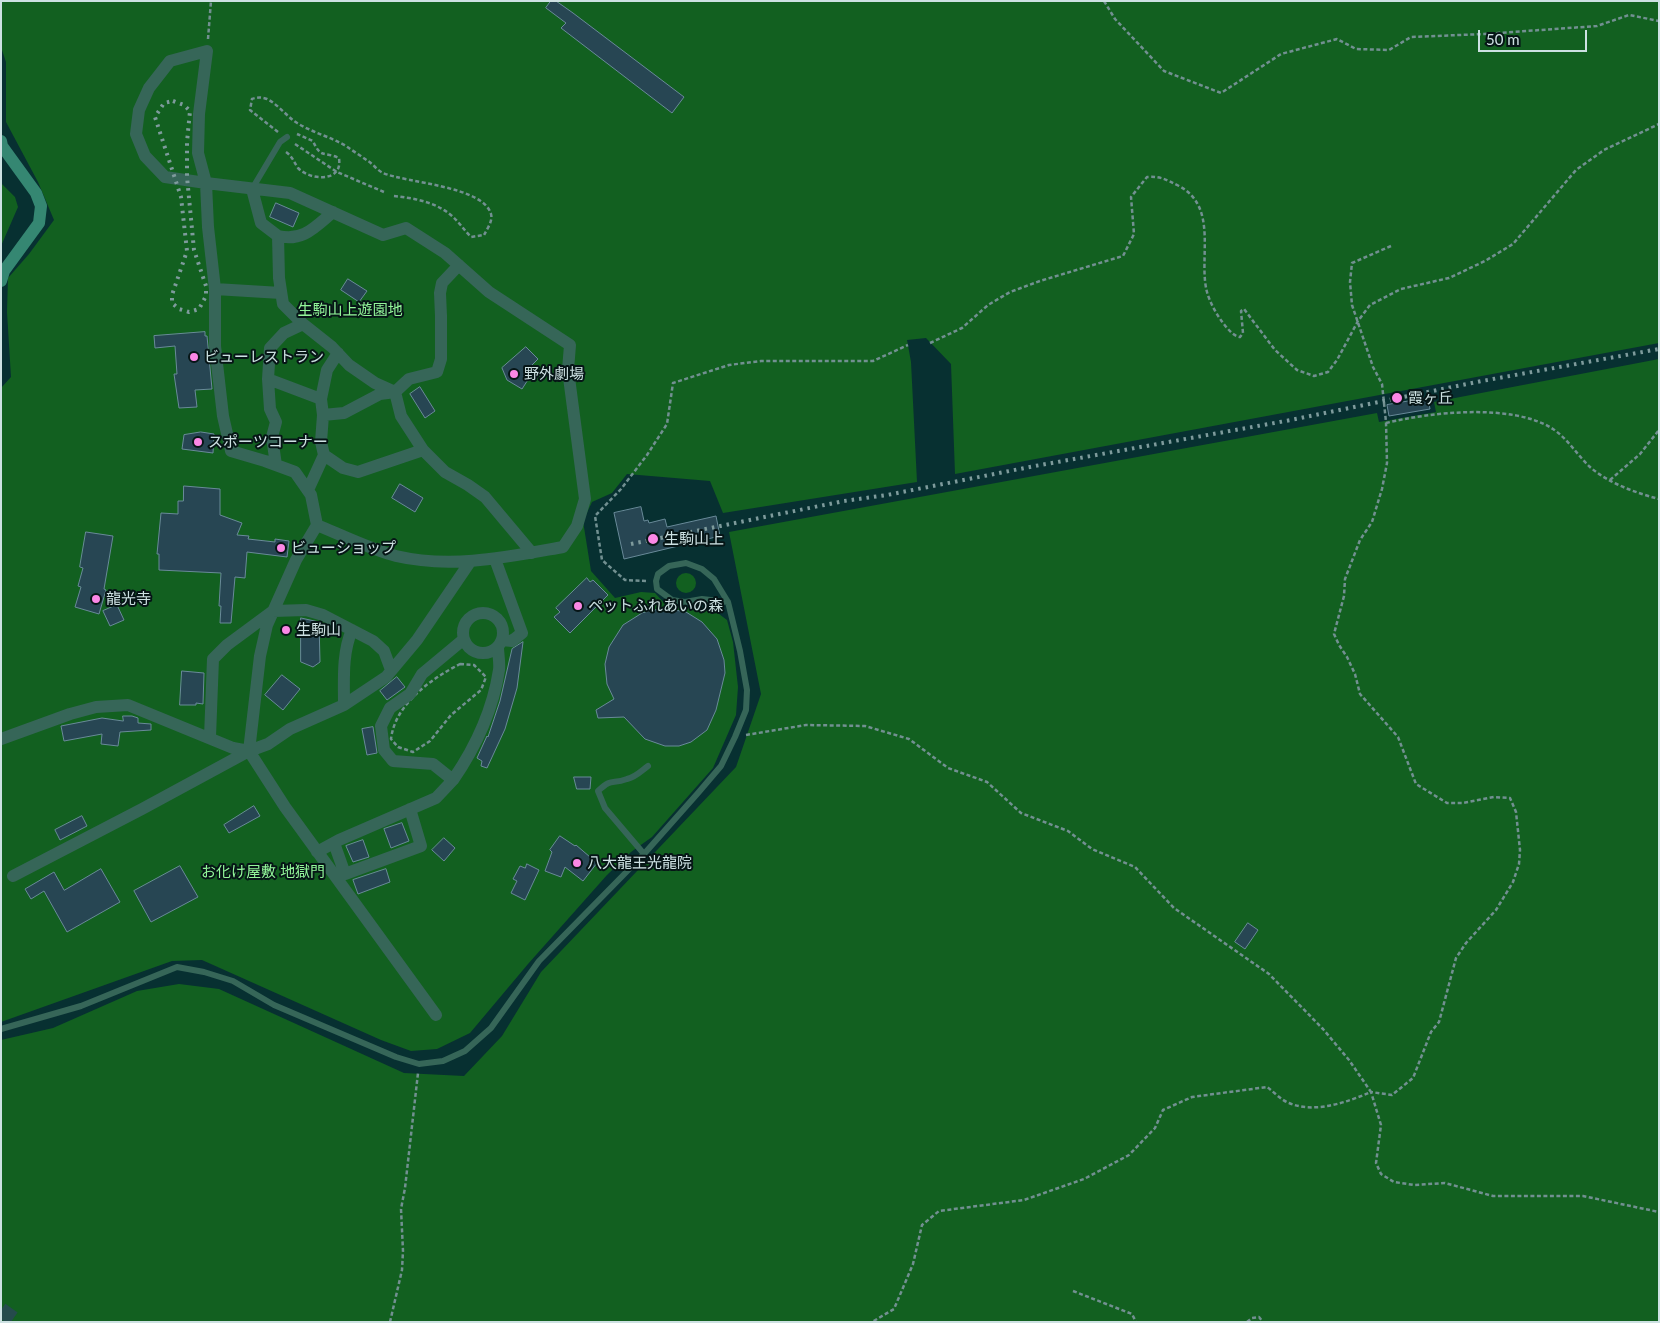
<!DOCTYPE html>
<html>
<head>
<meta charset="utf-8">
<style>
  body { margin:0 }
  #map { position:relative; width:1660px; height:1323px; overflow:hidden; background:#073031; font-family:Lato,sans-serif }
  canvas { display:block }
  .frame { position:absolute; inset:0; border:2px solid #cde1e2; pointer-events:none }
  .scale { position:absolute; left:1478px; top:30px; width:109px; height:22px; box-sizing:border-box; border:2px solid #cde1e2; border-top:0; padding-left:6px; font-size:15px; line-height:18px; white-space:nowrap; color:#cde1e2; -webkit-text-stroke:4px #061516; paint-order:stroke }
</style>
</head>
<body>
<div id="map">
<canvas width="1660" height="1323"></canvas>
<div class="frame"></div>
<div class="scale">50 m</div>
</div>
<script>
const ctx = document.querySelector('canvas').getContext('2d');
ctx.lineJoin = 'round';
function paint(path, color) {
  ctx.fillStyle = color;
  ctx.fill(path, 'evenodd');
}
function trace(path, color, width, dash) {
  ctx.strokeStyle = color;
  ctx.lineWidth = width;
  ctx.lineCap = dash ? 'butt' : 'round';
  ctx.setLineDash(dash || []);
  ctx.stroke(path);
}
function write(font, color, halo, rows, align = 'center') {
  ctx.font = font + ' Lato,"Noto Sans JP",sans-serif';
  ctx.lineWidth = 4;
  ctx.setLineDash([]);
  ctx.textBaseline = 'middle';
  ctx.strokeStyle = halo;
  ctx.fillStyle = color;
  for (const [text, x, y, turn = 0] of rows) {
    ctx.save();
    ctx.translate(x, y);
    ctx.rotate((+turn || 0) * Math.PI / 180);
    ctx.textAlign = isNaN(turn) ? turn : align;
    if (halo) ctx.strokeText(text, 0, 0);
    ctx.fillText(text, 0, 0);
    ctx.restore();
  }
}
paint(new Path2D(`
  M1 1H1659V343L955 474 951 364 926 338 907 340 911 362 917 482 723 513 710 481 627 474 612 493 592 502 583 521 591 571 615 598 641 592 655 593 666 605 715 611 727 620 733 642 738 687 736 715 713 768 652 837 631 852 607 875 528 964 470 1033 437 1049 411 1051 381 1040 202 960 172 961 1 1022V388L11 377 7 312 8 278 29 254 54 220 38 182 6 122V62L1 47Z
  M1 183 15 197 18 207 1 246Z
  M1659 359V1322H1V1040L53 1028 137 991 179 984 219 989 404 1073 464 1076 502 1036 541 972 736 767 761 694 729 532 1377 413 1379 422 1436 412 1434 402Z
  M676 583a10 10 0 1 1 20 0a10 10 0 1 1-20 0Z`), '#126020');
const building = new Path2D(`
  M551 1H556L573 13 684 97 672 113 561 28 566 23 546 8Z
  M276 203 299 213 293 227 270 217Z
  M348 279 367 291 359 302 341 290Z
  M205 332V336H207L212 389 195 390 197 407 179 408 174 374H177L175 346 155 348 154 336Z
  M526 347 538 359 526 371 531 375 522 389 507 380 502 368Z
  M420 387 435 411 425 418 410 394Z
  M1428 398 1430 409 1389 416 1387 405Z
  M201 432 214 434 213 453 182 449 184 435Z
  M400 484 423 498 415 512 392 498Z
  M184 486 220 489V515L242 523 237 535 249 536 248 539 275 542V539L289 541 287 557 247 552 245 578 235 577 231 623H220L221 606H219L221 573 159 570V554H157L161 513 178 514V501H183Z
  M641 507 644 521 648 520 649 523 665 519 667 527 716 516 720 536 624 559 614 513Z
  M86 532 113 536 104 589 106 590 99 614 75 607 81 587 78 586 83 568 80 567Z
  M587 578 590 582 593 580 608 595 570 633 554 617 560 612 556 608Z
  M117 605 124 620 110 626 103 611Z
  M664 608 686 612 702 622 717 639 724 660 725 673 716 710 707 730 691 742 679 746H665L645 739 624 717 598 718 596 710 614 699 607 684 605 664 609 647 623 625 642 613Z
  M301 618 319 622 320 662 313 667 301 662Z
  M523 642 517 688 505 729 487 768 481 766 482 761 477 758 487 736 488 737 500 701 512 649Z
  M182 671 204 673 203 704 196 703V705H180Z
  M282 675 300 689 283 710 265 695Z
  M397 677 405 687 387 700 380 691Z
  M123 716H132L138 718V723L151 724V730L120 732 118 746 101 744 102 734 64 741 61 726 102 718 123 721Z
  M373 727 377 753 367 755 362 729Z
  M574 777H591L590 789H577Z
  M254 806 260 816 229 833 224 825Z
  M82 816 87 826 60 840 55 830Z
  M402 823 409 841 391 848 384 829Z
  M560 836 575 846 576 845 597 863 583 881 565 867 561 877 545 871 552 852 550 850Z
  M444 838 455 848 444 861 432 850Z
  M363 840 369 857 353 862 346 846Z
  M527 864 539 870 525 900 511 893 517 881 513 879 520 866 525 868Z
  M180 866 198 897 151 922 134 891Z
  M101 869 120 902 67 932 44 891 31 899 25 889 54 872 64 890Z
  M386 869 390 882 358 894 353 880Z
  M1248 923 1258 930 1245 949 1235 942Z`);
paint(building, '#274653');
trace(building, '#698a99', 1);
trace(new Path2D(`
  M1 1310 18 1322`), '#254b4c', 15, [15, 8]);
trace(new Path2D(`
  M1104 1 1115 19 1164 71 1221 93 1281 54 1337 39 1356 49 1389 50 1411 37 1484 34 1597 26 1629 15 1659 21
  M208 39 211 1
  M278 132 250 110 252 99C257 97 262 97 267 99 277 104 285 114 294 121 310 132 329 136 346 146 353 151 361 156 368 161 373 164 377 170 383 173 407 183 483 186 491 214 493 221 487 229 484 235L471 237C464 230 459 222 452 216 436 202 414 198 393 196
  M295 144 337 172 384 192
  M286 152C292 156 294 162 298 168 306 176 321 180 332 175 339 171 340 165 339 158 323 151 321 159 313 141L297 134
  M1391 246 1352 263 1350 282 1352 305 1373 367 1382 384 1386 422 1387 463 1382 489 1372 522 1360 540 1345 579 1344 596 1334 634 1339 645 1347 657 1355 674 1360 694 1398 737 1416 784 1447 803H1463L1494 797 1510 798 1516 812 1520 850 1519 864 1513 882 1496 910 1466 943 1456 958 1439 1022 1431 1032 1413 1078 1392 1095 1371 1092 1381 1125 1376 1163 1381 1174 1394 1182 1414 1185 1445 1183 1493 1196H1583L1659 1212
  M930 343 962 328 988 305 1010 292 1040 281 1123 256 1134 234 1131 197 1147 177C1161 176 1167 180 1179 186 1219 207 1198 259 1207 292 1210 303 1217 315 1223 323 1228 329 1233 336 1240 337L1243 333 1241 311 1244 309 1275 350 1297 370 1314 376 1328 372 1337 360 1358 321 1370 305 1401 289 1449 278 1485 261 1513 244 1576 170 1604 150 1659 124
  M1386 423C1431 412 1513 403 1553 429 1568 439 1578 456 1590 467 1608 483 1636 493 1659 499
  M1610 480 1640 454 1659 430
  M646 581 625 580 602 560 595 516 621 489 647 455 667 424 673 383 729 365 761 361H873L908 345
  M460 664 474 665 486 677 481 690 451 715 430 741 413 752 398 747 391 739C395 704 431 679 460 664Z
  M746 735 806 725 865 726 909 739 948 768 987 782 1021 813 1068 831 1092 849 1135 867 1174 908 1269 974 1323 1029 1349 1060 1371 1092C1347 1102 1315 1114 1289 1103 1281 1100 1274 1092 1267 1087L1192 1097 1163 1110 1155 1128 1129 1155 1084 1179 1024 1200 939 1211 922 1225 913 1264 894 1309 872 1322
  M1073 1291 1132 1314 1136 1322
  M390 1322 402 1270 403 1251 401 1209 405 1188 418 1073
  M1247 1322 1252 1318 1259 1317 1263 1322`), '#729091', 2.5, [4, 2.5]);
trace(new Path2D(`
  M252 189 280 142 287 137
  M644 854 605 808 598 791C613 777 611 785 627 779 636 777 641 771 648 766
  M1 1029 81 1006 177 967 204 972 233 981 274 1005 396 1057 419 1064 443 1061 465 1051 491 1028 539 961 644 854 698 793 721 766 735 737 746 710 747 690 740 651 728 602 714 579 702 569 686 563 669 566 658 574 656 581 657 589 672 600 685 602 702 599 728 602`), '#366658', 6);
trace(new Path2D(`
  M207 51 199 114 198 153 206 183 165 177 145 156 136 134 139 110 149 88 170 61Z
  M252 189 261 223 278 236 279 278 283 304 303 324 332 347 349 365 375 383 395 392
  M278 236C303 242 315 227 333 212
  M459 265 442 283 440 293 441 316V359L437 372 409 379 395 392 401 416 423 450 445 472 468 485 485 497 532 553
  M215 289 281 293
  M268 379 321 399
  M323 415 344 413 380 394 395 392
  M324 455 321 442 323 415 321 399 327 370 338 353
  M276 465 272 437 276 422 270 409 268 379 270 348 284 333 303 324
  M308 490 324 455 343 468 358 472 423 450
  M495 559 522 633 512 641 502 640
  M463 633a20 20 0 1 1 40 0a20 20 0 1 1-40 0Z
  M464 639 422 674 410 694 390 708 381 726 384 750 393 761 433 764 453 780C475 748 493 709 499 670 500 663 498 654 498 647
  M344 705C344 680 342 653 352 630
  M210 737 213 659 227 645 273 611 306 610 323 615 373 641 384 651 391 670
  M1 739 70 714 96 707 128 705 233 748 249 751
  M334 843 345 874 421 846 410 809
  M317 852 339 840 436 798 453 780
  M13 876 142 809 249 751 260 656 267 625 296 560 317 525 311 495 295 472 265 461 231 451 223 416 215 346V289L208 227 206 183 290 193 383 235 406 228 445 253 489 292 570 345 568 370 585 499 577 526 563 547C507 557 452 569 396 556 372 550 341 535 317 525
  M436 1015 285 807 249 751 268 744 290 729 344 705 386 677 417 640 470 562`), '#366658', 12);
trace(new Path2D(`
  M1 141 2 146 36 193 41 206 39 223 4 271 1 281`), '#358772', 12);
trace(new Path2D(`
  M173 101 184 105 190 111 187 142V177L194 250 206 286V296L199 309 189 312 179 309 172 303V295L187 251 181 197 155 117 164 103Z
  M631 544 844 501 887 495 1035 466 1291 420 1482 381 1659 349`), '#7e9b9c', 4, [2.5, 5]);
for (const [x, y, r, color] of [
  [194,357,5,"#fb87e5"],
  [514,374,5,"#fb87e5"],
  [1397,398,6,"#fb87e5"],
  [198,442,5,"#fb87e5"],
  [653,539,6,"#fb87e5"],
  [281,548,5,"#fb87e5"],
  [96,599,5,"#fb87e5"],
  [578,606,5,"#fb87e5"],
  [286,630,5,"#fb87e5"],
  [577,863,5,"#fb87e5"]
]) {
  const dot = new Path2D();
  dot.arc(x, y, r, 0, 2 * Math.PI);
  ctx.fillStyle = color;
  ctx.fill(dot);
  trace(dot, '#061516', 2);
}
write('15px', '#93f79a', '#061516', [
  ["生駒山上遊園地",350,310],
  ["お化け屋敷 地獄門",263,872]
]);
write('15px', '#cde1e2', '#061516', [
  ["ビューレストラン",204,357],
  ["野外劇場",524,374],
  ["霞ヶ丘",1408,398],
  ["スポーツコーナー",208,442],
  ["生駒山上",664,539],
  ["ビューショップ",291,548],
  ["龍光寺",106,599],
  ["ペットふれあいの森",588,606],
  ["生駒山",296,630],
  ["八大龍王光龍院",587,863]
], 'left');
</script>
</body>
</html>
